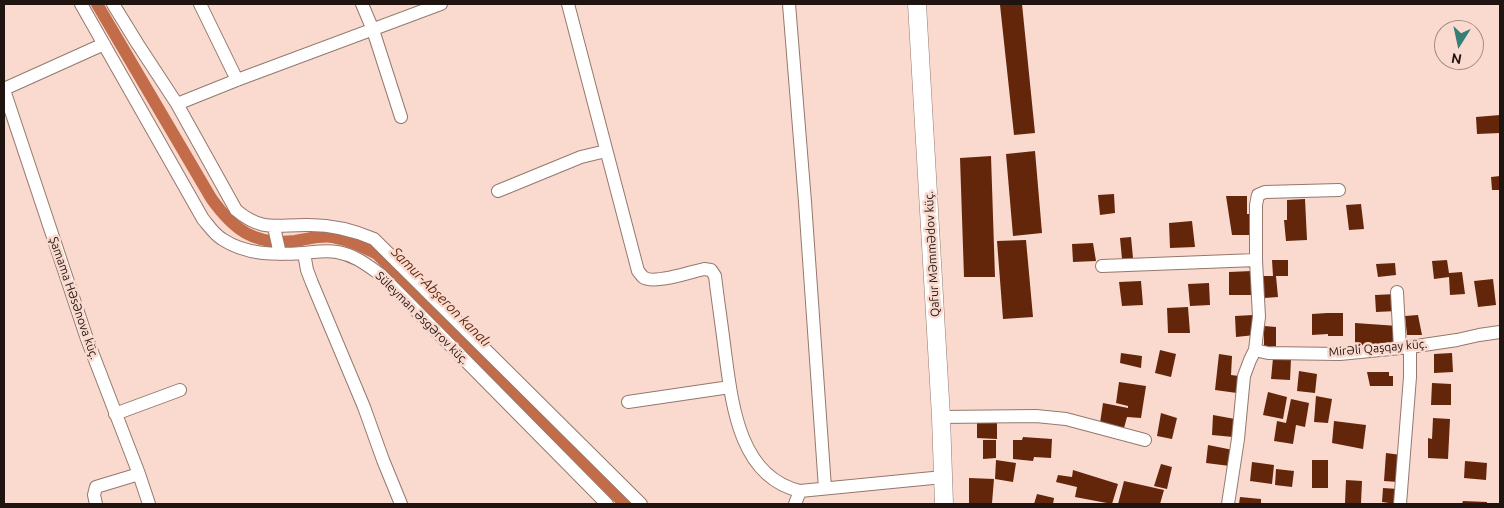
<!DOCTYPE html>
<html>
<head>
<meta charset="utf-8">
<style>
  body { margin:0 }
  #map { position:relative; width:1504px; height:508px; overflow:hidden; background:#fadace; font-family:Ubuntu,sans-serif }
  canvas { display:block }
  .frame { position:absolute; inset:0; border:5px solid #1f1410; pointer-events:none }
  .north { position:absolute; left:1434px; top:20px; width:50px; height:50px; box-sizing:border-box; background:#fadace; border:1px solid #a28b82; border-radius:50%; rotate:190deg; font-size:14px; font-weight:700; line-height:20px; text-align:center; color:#1f1410 }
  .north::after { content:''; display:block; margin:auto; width:18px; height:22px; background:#367e77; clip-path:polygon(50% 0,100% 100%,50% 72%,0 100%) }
</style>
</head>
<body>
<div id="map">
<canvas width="1504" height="508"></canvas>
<div class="frame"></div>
<div class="north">N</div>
</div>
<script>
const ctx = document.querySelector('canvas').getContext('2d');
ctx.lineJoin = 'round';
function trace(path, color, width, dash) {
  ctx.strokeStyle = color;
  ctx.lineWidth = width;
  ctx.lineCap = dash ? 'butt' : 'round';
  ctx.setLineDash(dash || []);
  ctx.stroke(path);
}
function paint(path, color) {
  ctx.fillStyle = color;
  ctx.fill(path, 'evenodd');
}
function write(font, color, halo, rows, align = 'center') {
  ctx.font = font + ' Ubuntu,sans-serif';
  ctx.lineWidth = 5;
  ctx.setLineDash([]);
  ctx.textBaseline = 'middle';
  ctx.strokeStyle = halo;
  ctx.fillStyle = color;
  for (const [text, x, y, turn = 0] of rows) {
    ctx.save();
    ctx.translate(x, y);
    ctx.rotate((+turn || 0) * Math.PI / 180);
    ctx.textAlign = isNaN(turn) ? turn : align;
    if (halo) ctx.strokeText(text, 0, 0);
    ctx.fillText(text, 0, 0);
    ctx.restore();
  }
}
trace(new Path2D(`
  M97 4 211 198C233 229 254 246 295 241 308 239 320 235 333 237 349 240 363 247 377 254L625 504`), '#c36c4a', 12);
paint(new Path2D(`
  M1022 4 1035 133 1014 135 1000 5Z
  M1500 115V133L1477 134 1476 117Z
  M1035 151 1042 233 1013 236 1006 154Z
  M991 156 995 277H964L960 158Z
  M1500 176V190H1492L1491 177Z
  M1114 194 1115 213 1100 215 1098 195Z
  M1226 196H1247V214H1250L1252 235H1232Z
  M1305 199 1307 240 1286 241 1284 220H1287V200Z
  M1361 204 1364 229 1349 230 1346 205Z
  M1192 221 1195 247 1170 248 1169 223Z
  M1131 237 1133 258 1122 259 1120 238Z
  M1026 240 1033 317 1003 319 997 241Z
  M1093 243 1096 261 1073 262 1072 244Z
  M1272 260H1288V276H1276L1278 297 1264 298 1261 276H1273Z
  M1447 260 1449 273 1462 272 1465 294 1450 295 1449 277 1434 279 1432 261Z
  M1395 263 1396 275 1378 277 1376 264Z
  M1252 271 1253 295H1229V272Z
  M1493 279 1496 305 1478 307 1474 281Z
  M1141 281 1143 305 1122 306 1119 282Z
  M1209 283 1210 305 1190 306 1188 284Z
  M1396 294 1397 311 1376 312 1375 295Z
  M1188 307 1190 333H1168L1167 308Z
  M1327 313H1343V336H1328V334L1312 335V314Z
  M1253 315 1255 335 1236 337 1235 316Z
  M1418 315 1422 335H1407L1405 316Z
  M1355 323 1398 326V345L1376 346 1355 345Z
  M1264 326 1276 327V346L1264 347Z
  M1160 350 1176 354 1171 377 1155 373Z
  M1121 353 1142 356 1141 368 1120 363Z
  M1452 353 1453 372 1434 373V354Z
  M1219 354 1232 356 1231 375 1239 376 1237 393 1215 390Z
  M1273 358 1291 359 1290 380 1271 379Z
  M1299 371 1317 374 1315 393 1297 391Z
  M1367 372H1389V376H1393V386H1370Z
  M1119 382 1146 386 1141 418 1127 417 1124 428 1100 423 1103 403 1128 408V406L1116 403Z
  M1432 383 1451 384V405H1431Z
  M1268 392 1287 397 1283 419 1263 415Z
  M1316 396 1332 399 1328 423 1314 422Z
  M1291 399 1309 403 1305 427 1296 425 1293 444 1274 441 1277 421 1286 423Z
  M1161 413 1177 418 1172 439 1157 436Z
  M1213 415 1235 419 1233 437 1212 435Z
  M1433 418 1450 419 1448 459 1428 458V438L1432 439Z
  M1334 421 1366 425 1363 449 1332 443Z
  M977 422 997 423V439L977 438Z
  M1023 437 1052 439 1051 458 1034 457 1033 461 1013 459V440H1022Z
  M983 440H996V458L983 459Z
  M1208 445 1233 450 1230 466 1206 463Z
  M1386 453 1401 455 1398 482 1384 481Z
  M996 460 1016 463 1013 482 995 479Z
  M1312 460H1328V488H1312Z
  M1465 461 1487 463 1486 480 1464 478Z
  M1252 462 1274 465 1272 484 1250 481Z
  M1161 464 1172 467 1167 489 1154 486Z
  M1276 469 1294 471 1292 487 1275 485Z
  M1073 470 1118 484 1112 504 1075 497 1077 487 1056 482 1058 475 1072 477Z
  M969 478 994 479 992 503H969Z
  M1346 480 1362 481 1361 503H1345Z
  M1124 481 1164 490 1160 504H1118Z
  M1383 488 1398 489 1396 504 1382 502Z
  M1037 494 1054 498 1053 504H1034Z
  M1240 497 1261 499V504H1239Z
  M1463 501 1487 502V504H1462Z`), '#63260b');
const street = new Path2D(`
  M81 4 203 219C209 226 214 234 222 239 246 255 275 255 303 253 315 252 326 250 337 252 355 255 367 265 381 275L607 504
  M113 4 137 43 177 104 236 210C263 233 278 224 310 225 333 225 353 230 374 239L641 504
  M200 4 237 80
  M362 4 373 30 401 117
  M568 4 638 271C640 273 641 275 643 277 653 285 691 272 704 269L711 270 715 276C718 301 722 327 725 352 732 404 739 477 800 491L943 477
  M789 4 805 202 825 488
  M4 89 104 44
  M4 90 87 339 139 474 149 504
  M177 104 237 80 441 4
  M498 191 581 157 606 151
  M274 227 280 254
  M304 253 307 270 312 283 364 407 383 460 401 504
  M1102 266 1256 260
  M1397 292 1400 348
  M1255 350 1268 353 1340 354 1410 347 1457 340 1479 335 1500 332
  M628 402 730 387
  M115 414 180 390
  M941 417 1036 416 1066 419 1145 440
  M96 504 94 495 96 487 139 474
  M795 504 800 491
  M1228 504 1238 439 1244 376 1250 360 1255 350 1257 333 1259 317 1256 260V205L1258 195 1265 192 1339 190
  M1400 504 1410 377V347`);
const secondary = new Path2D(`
  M917 4 941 417 944 504`);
trace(street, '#94786d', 14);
trace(secondary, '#94786d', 19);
trace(street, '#fff', 12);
trace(secondary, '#fff', 18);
write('12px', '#1f1410', '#fadace', [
  ["Qafur Məmmədov küç.",932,254,-93],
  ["Şamama Həsənova küç.",74,298,71],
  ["Süleyman Əsgərov küç.",422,318,45],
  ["Mirəli Qaşqay küç.",1378,348,-5]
]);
write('italic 14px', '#622911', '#fadace', [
  ["Samur-Abşeron kanalı",441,297,45]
]);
</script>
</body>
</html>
